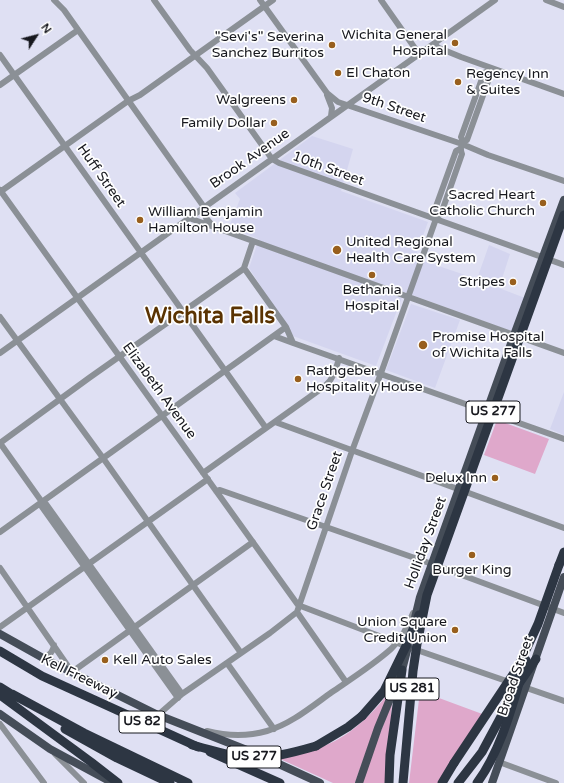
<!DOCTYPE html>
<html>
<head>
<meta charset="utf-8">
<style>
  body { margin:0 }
  #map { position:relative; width:564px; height:783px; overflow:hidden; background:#dfe0f3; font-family:"Varela Round",sans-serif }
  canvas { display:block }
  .north { position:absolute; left:16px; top:16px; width:40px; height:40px; -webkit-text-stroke:3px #fff; paint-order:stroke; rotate:54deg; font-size:11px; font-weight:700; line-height:16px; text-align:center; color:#17181e }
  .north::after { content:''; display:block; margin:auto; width:14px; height:18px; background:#17181e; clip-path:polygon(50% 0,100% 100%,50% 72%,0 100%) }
</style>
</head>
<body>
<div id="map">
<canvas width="564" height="783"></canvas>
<div class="north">N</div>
</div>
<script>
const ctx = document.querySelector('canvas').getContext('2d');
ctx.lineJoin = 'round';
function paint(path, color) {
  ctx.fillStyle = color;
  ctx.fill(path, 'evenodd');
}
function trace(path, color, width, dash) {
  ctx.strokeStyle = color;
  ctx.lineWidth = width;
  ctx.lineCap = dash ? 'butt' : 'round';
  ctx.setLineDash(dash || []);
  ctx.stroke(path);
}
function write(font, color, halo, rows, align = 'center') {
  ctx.font = font + ' "Varela Round",sans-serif';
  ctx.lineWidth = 3.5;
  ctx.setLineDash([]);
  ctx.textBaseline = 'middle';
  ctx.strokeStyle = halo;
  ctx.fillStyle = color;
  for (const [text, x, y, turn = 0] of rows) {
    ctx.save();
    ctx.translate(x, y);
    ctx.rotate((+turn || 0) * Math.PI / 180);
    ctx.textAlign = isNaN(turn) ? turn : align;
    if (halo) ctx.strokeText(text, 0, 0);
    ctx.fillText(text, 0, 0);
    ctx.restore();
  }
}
paint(new Path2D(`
  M312 136 353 149 341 191 428 222 415 258 477 279 489 245 510 254 499 288 525 298 513 332 404 292 376 366 293 336 249 268 259 239 229 227 240 199 235 193Z
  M411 304 460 320 435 388 386 370Z
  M564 392V435L550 429Z`), '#d4d5ef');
paint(new Path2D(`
  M497 420 549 439 535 474 484 455Z
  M391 690 376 724 355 783H333L278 758C294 753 310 750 326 745 352 735 374 712 391 690Z
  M420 691 485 715 439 783H409Z
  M392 702 387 783H361Z`), '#dfa8cb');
trace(new Path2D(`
  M54 0 64 10 204 207 206 218 212 225
  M154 0 190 50 207 68 272 159 279 163 564 265
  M260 0 327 93 338 102 462 144 488 155 564 181
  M381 0 419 54
  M546 0 564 7
  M434 44 439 48 461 57 564 94
  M0 55 266 428
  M0 85 78 30
  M327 95 332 108 331 116
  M463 141 461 137 484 73 488 71 489 68
  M0 190 298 605 408 647 564 701
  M0 192 128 101 140 95 273 0
  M437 216 434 212 456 151 460 149
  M189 218 564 353
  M244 268 286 327 293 343 564 439
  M0 317 103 458 241 653
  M274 336 293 343
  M0 353 495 0
  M275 422 564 528
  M0 443 89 378 242 270 244 268 253 241
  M0 443 42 502 46 504 182 694
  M203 473 325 386C334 378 336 369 339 358
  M216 491 220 490 432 564 564 613
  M42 502V507L178 698
  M0 532 286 327
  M0 568 72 672 253 542
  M297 612 346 682
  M0 627 208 479
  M43 658C50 655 53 652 54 645
  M227 663 274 729
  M158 715 182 694 270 633 297 612 352 451 381 373 437 216 441 214 462 154C460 149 461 146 463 141L467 140 490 76 488 71
  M0 724 44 783
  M207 731C227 736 246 737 267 731 291 724 311 707 332 692 351 679 373 665 391 649 401 640 408 626 413 613
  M55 754 84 783
  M499 762 556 783`), '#8b9096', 6);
trace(new Path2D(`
  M414 622 420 597 514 335 564 200
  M0 634 43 658 158 715 257 754 320 783
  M0 714 50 749 113 783
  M359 783 378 728 402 670 408 647
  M492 783 564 577`), '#454d58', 8);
trace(new Path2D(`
  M559 565 564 552
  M0 651 42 676 198 747
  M0 687 16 697
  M12 694 84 733 188 783
  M0 695 91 762 118 783
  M65 729 117 758 170 783
  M316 746 348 727 362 716
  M210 752 280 783
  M389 783 390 755 402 670
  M442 783 454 763
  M458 783 482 752 518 685 536 659`), '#2d3643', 9);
trace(new Path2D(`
  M362 716 384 691 407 644 419 615
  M192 745C208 749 224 754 240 757 266 760 292 753 316 746
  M454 763 518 667 538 624 559 565
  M403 783 413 671 417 644 427 595 564 215
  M477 783C503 747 513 702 526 660`), '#2d3643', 9);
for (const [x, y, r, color] of [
  [455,43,4,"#985f1d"],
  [332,45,4,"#985f1d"],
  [338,73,4,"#985f1d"],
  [458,82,4,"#985f1d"],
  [294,100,4,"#985f1d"],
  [274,123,4,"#985f1d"],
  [543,203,4,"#985f1d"],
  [140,220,4,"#985f1d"],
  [337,250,5,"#985f1d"],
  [372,275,4,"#985f1d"],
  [513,282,4,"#985f1d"],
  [423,345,5,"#985f1d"],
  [298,379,4,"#985f1d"],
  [495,478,4,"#985f1d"],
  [472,555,4,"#985f1d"],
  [455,630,4,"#985f1d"],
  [105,660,4,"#985f1d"]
]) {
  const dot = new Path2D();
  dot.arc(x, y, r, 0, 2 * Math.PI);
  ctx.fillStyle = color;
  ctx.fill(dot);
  trace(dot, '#fff', 1.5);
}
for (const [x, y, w] of [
  [493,412,54],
  [412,689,54],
  [142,722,46],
  [254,757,54]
]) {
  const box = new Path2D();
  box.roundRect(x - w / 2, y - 11, w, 22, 3);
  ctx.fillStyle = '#fff';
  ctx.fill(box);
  trace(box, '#17181e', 1);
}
write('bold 13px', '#17181e', null, [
  ["US 277",493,412],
  ["US 281",412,689],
  ["US 82",142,722],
  ["US 277",254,757]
]);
write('14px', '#17181e', '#fff', [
  ["Wichita General",447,35],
  ["Hospital",447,51],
  ["\"Sevi's\" Severina",324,37],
  ["Sanchez Burritos",324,53],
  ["El Chaton",346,73,"left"],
  ["Regency Inn",466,74,"left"],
  ["& Suites",466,90,"left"],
  ["Walgreens",286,100],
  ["Family Dollar",266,123],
  ["Sacred Heart",535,195],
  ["Catholic Church",535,211],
  ["William Benjamin",148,212,"left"],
  ["Hamilton House",148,228,"left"],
  ["United Regional",346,242,"left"],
  ["Health Care System",346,258,"left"],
  ["Stripes",505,282],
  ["Bethania",372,290,"center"],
  ["Hospital",372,306,"center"],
  ["Promise Hospital",432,337,"left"],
  ["of Wichita Falls",432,353,"left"],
  ["Rathgeber",306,371,"left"],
  ["Hospitality House",306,387,"left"],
  ["Delux Inn",487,478],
  ["Burger King",472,570,"center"],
  ["Union Square",447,622],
  ["Credit Union",447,638],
  ["Kell Auto Sales",113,660,"left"]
], 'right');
write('14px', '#17181e', '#fff', [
  ["9th Street",394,108,19],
  ["Brook Avenue",250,159,-35],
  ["10th Street",328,169,20],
  ["Huff Street",101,176,55],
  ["Elizabeth Avenue",159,391,54],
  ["Grace Street",325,491,-71],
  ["Holliday Street",426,543,-70],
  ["Broad Street",516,676,-71],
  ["Kell Freeway",79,677,26]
]);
write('bold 22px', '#5a3302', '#fff', [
  ["Wichita Falls",210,317]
]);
</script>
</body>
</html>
